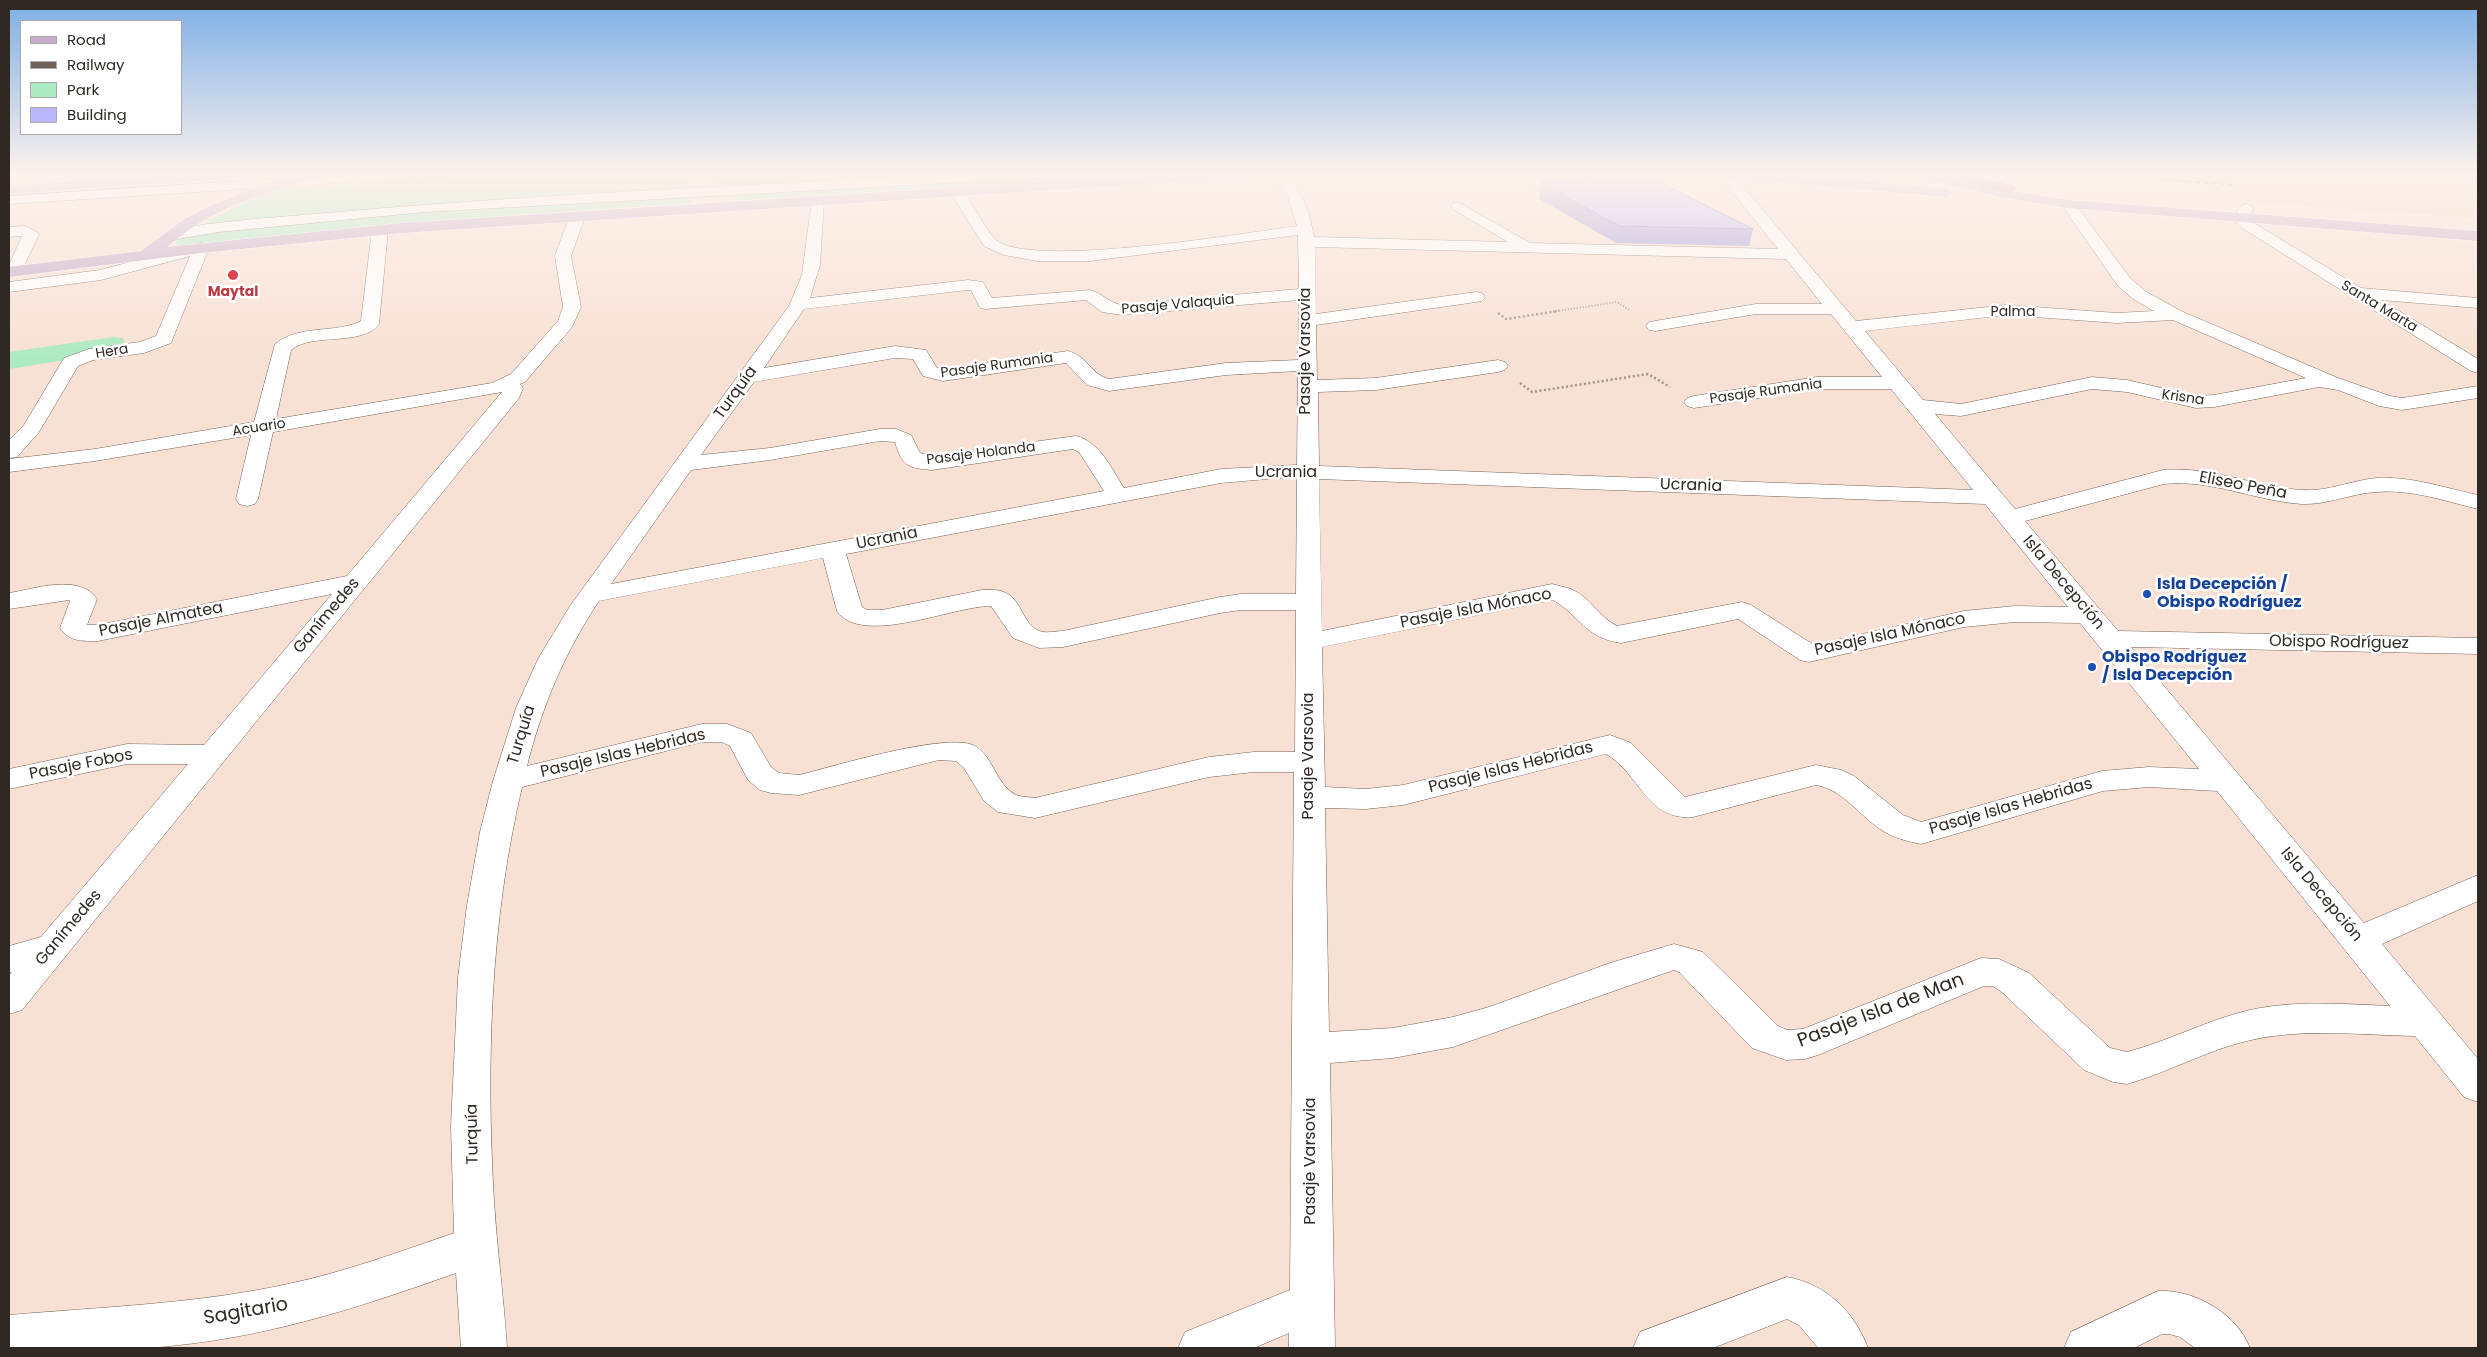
<!DOCTYPE html>
<html>
<head>
<meta charset="utf-8">
<style>
  body { margin:0 }
  #map { position:relative; width:2487px; height:1357px; overflow:hidden; background:#f8e1d4; font-family:Poppins,sans-serif }
  canvas { display:block }
  .frame { position:absolute; inset:0; border:10px solid #302823; pointer-events:none }
  .legend { position:absolute; left:20px; top:20px; width:162px; height:115px; box-sizing:border-box; background:#fff; border:1px solid #aca9a7; margin:0; padding:6px 9px; list-style:none; font-size:15px; color:#302823 }
  .legend li { display:flex; align-items:center; gap:10px; height:25px }
  .legend b { width:25px; border:1px solid #aca9a7 }
</style>
</head>
<body>
<div id="map">
<canvas width="2487" height="1357"></canvas>
<div class="frame"></div>
<ul class="legend">
<li><b style="height:6px;background:#c7abc9"></b>Road</li>
<li><b style="height:6px;background:#6e615a"></b>Railway</li>
<li><b style="height:14px;background:#abeac2"></b>Park</li>
<li><b style="height:14px;background:#bbb6fd"></b>Building</li>
</ul>
</div>
<script>
const ctx = document.querySelector('canvas').getContext('2d');
ctx.lineJoin = 'round';
function paint(path, color) {
  ctx.fillStyle = color;
  ctx.fill(path, 'evenodd');
}
function trace(path, color, width, dash) {
  ctx.strokeStyle = color;
  ctx.lineWidth = width;
  ctx.lineCap = dash ? 'butt' : 'round';
  ctx.setLineDash(dash || []);
  ctx.stroke(path);
}
function write(font, color, halo, rows, align = 'center') {
  ctx.font = font + ' Poppins,sans-serif';
  ctx.lineWidth = 5;
  ctx.setLineDash([]);
  ctx.textBaseline = 'middle';
  ctx.strokeStyle = halo;
  ctx.fillStyle = color;
  for (const [text, x, y, turn = 0] of rows) {
    ctx.save();
    ctx.translate(x, y);
    ctx.rotate((+turn || 0) * Math.PI / 180);
    ctx.textAlign = isNaN(turn) ? turn : align;
    if (halo) ctx.strokeText(text, 0, 0);
    ctx.fillText(text, 0, 0);
    ctx.restore();
  }
}
paint(new Path2D(`
  M2217 172H2371L2478 180V218L2246 202Z`), '#f3d5c4');
paint(new Path2D(`
  M523 172H680L686 179 687 198 694 203 417 222 176 246V241C210 221 243 199 282 189Z
  M711 172H1195L746 200 721 197Z
  M113 337 123 338 125 345 92 356 9 369V352Z`), '#abeac2');
const minor = new Path2D(`
  M378 172H456L449 176 9 204V196Z
  M990 172H1101L1119 179 1121 182 1114 186 1078 174 1072 176 425 212 219 232 172 240 164 235C173 224 283 217 303 215 532 194 761 185 990 172Z
  M1270 172H1285C1302 192 1310 212 1314 237L1508 242 1453 209 1451 206 1453 203 1458 202 1530 243 1778 249 1717 173 1731 172 1856 321 2007 305 2117 313 2154 311 2133 299 2118 286 2061 204 2068 200 2073 201 2130 278 2145 291 2181 311 2338 378 2390 396 2402 398 2478 386V398L2402 410 2379 406 2338 390 2319 387 2214 407 2196 408 2127 392 2092 389 1961 416 1935 414 2015 509 2163 470C2212 466 2254 487 2302 490 2328 492 2352 480 2377 478 2411 476 2445 488 2478 495V509C2445 501 2411 489 2377 492 2352 493 2328 505 2302 504 2255 501 2212 479 2164 484L2025 521 2118 631 2478 638V654L2131 647 2364 923 2478 875V901L2382 944 2478 1059V1102L2464 1097 2415 1036C2361 1035 2304 1028 2251 1040 2214 1048 2178 1067 2143 1079L2127 1084 2113 1082 2084 1070 2003 993 1993 986H1984L1818 1055 1805 1059 1786 1060 1752 1048 1679 972 1674 970 1453 1047 1393 1058 1330 1063 1335 1348H1289V1333L1254 1348H1178L1185 1332 1290 1290 1294 772H1254L1209 777 1035 818 998 812 984 801 964 768 956 761 939 760 799 795 771 793 760 790 748 780 730 746 722 742H702L522 787C490 923 486 1062 494 1201 497 1250 504 1299 507 1348H461L456 1273C352 1310 256 1341 145 1348 100 1351 54 1348 9 1348V1315C102 1307 196 1304 288 1284 345 1272 399 1252 454 1233L451 1126 458 978 467 905 480 832 493 781 516 708 538 659 570 606 789 306 802 275 812 198 817 197 824 201 820 265 810 298 968 280 983 282 992 298 1090 290C1102 293 1109 303 1122 305L1299 289 1298 235 1090 261H1037L1004 255 984 246 950 192 957 188 962 189C971 201 986 231 996 240 1030 269 1245 233 1297 226L1288 197ZM1315 247 1786 259 1822 304H1756L1655 321 1649 322 1646 326 1649 330 1655 331 1756 314H1831L1882 377H1817L1694 396 1687 398 1684 402 1687 406 1694 408 1817 389H1891L1973 490 1319 466 1318 392 1376 390 1498 372 1505 370 1508 366 1505 362 1498 360 1376 378 1317 380 1316 325 1476 302 1482 301 1485 297 1482 293 1476 292 1316 314ZM968 290H971L980 308 986 309 1086 300 1102 312 1122 315 1299 300 1298 360 1226 363 1109 379C1091 375 1088 356 1068 351L943 369 937 368 926 350 895 346 764 368 804 309ZM2007 315 2117 323 2173 320 2306 378 2214 395 2196 396 2127 380 2092 377 1961 404 1923 400 1865 331ZM895 358 913 359 923 376 943 381 1066 363 1087 385 1109 391 1226 375 1298 371 1297 465 1221 469 1124 488C1111 468 1100 442 1076 436L932 456 920 453 911 435 896 429H880L770 448 701 455 754 382ZM880 441 895 442C902 466 908 468 932 470L1073 449 1079 452 1104 491 611 584 691 470 770 460ZM1279 478H1297L1296 594H1241L1220 597 1063 631C1057 631 1049 633 1043 632 1023 628 1023 601 1006 593 999 589 989 590 982 590L882 610H867L862 607 846 554 1221 483ZM1319 479 1985 504 2068 607 2015 606 1964 611 1814 645 1751 605 1742 602 1617 626C1599 617 1590 597 1571 589 1565 587 1558 586 1552 584L1322 631ZM823 558 837 611C862 647 953 606 991 606L1013 638 1039 648 1063 647 1220 613 1241 610H1296L1295 752H1254L1209 757 1035 798C1029 797 1021 797 1016 795 996 785 994 757 975 746 949 731 832 767 799 775L779 773 771 767 751 733 727 724H702L527 766C542 706 565 652 599 601ZM1553 600C1582 617 1583 637 1621 643L1738 619 1800 660 1809 662 1964 627 2015 622 2080 623 2199 769 2149 767 2102 771 1921 822 1903 815 1854 776 1841 770 1816 765 1685 797 1631 743 1610 735 1403 785 1366 789 1325 787 1322 647ZM1606 754C1640 773 1646 821 1693 817L1816 785C1842 789 1859 815 1880 829 1893 838 1907 841 1921 844L2103 791 2149 787 2217 791 2390 1006C2344 1004 2295 1000 2250 1010 2207 1020 2169 1041 2127 1052L2110 1048 2029 973 1999 959 1981 958 1803 1029 1787 1030 1778 1026 1703 952 1674 944 1610 963 1489 1007 1453 1017 1393 1028 1329 1032 1325 808 1366 809 1403 805Z
  M1512 172H1530L1547 182 1578 181 1585 185 1578 189 1544 190Z
  M2247 204 2254 208 2248 217 2252 222 2361 288 2478 298V308L2381 300 2478 359V373L2471 371 2242 228 2232 218 2242 205Z
  M577 212 585 217 571 256 581 307 572 327 525 382 520 384 523 388 519 398 22 1010 9 1014V975L12 972H9V946L41 937 188 764H127L9 789V769L127 744 204 745 332 594 98 641C83 641 69 642 60 628L70 601 69 600 9 609V593C35 589 79 573 97 599L87 625H98L347 576 502 392 273 432 258 499 255 504 247 506 239 504 236 499 251 435 95 461 9 472V459L95 449 254 422 275 344C300 324 334 334 361 321L372 230 380 225 388 230 379 324C363 347 312 332 291 350L276 419 492 383 511 374 558 321 563 307 555 256 569 217Z
  M26 226 39 234 20 275H9V265L22 236 9 237V227Z
  M201 243 209 248 171 343 144 353 93 360 78 366 39 432 17 457 9 458V440L24 425 64 358 89 349 140 342 156 336 190 256 101 280 9 292V282L100 270Z
  M1787 1277C1826 1284 1854 1311 1868 1348H1818L1799 1325 1787 1319 1713 1348H1633L1640 1332Z
  M2158 1291C2195 1289 2237 1314 2250 1348H2195L2180 1337 2169 1334H2162L2134 1348H2064L2071 1332Z`);
const major = new Path2D(`
  M200 172H272L265 176 9 194V186Z
  M305 172H328L326 175C283 188 237 200 198 224 187 230 178 239 167 247L402 223 1192 172H1269L1262 176 402 233 201 253 9 277V267L141 251 183 220 205 208 251 189Z
  M1705 172H1763L1947 189 1954 193 1947 197 1712 176Z
  M1911 172H1936L2000 189 2068 200 2478 231V241L2068 208 2000 197 1913 175Z`);
const highway = new Path2D(`
  M1954 172C1975 172 1994 181 2014 186L2016 189 2009 193 1969 183Z`);
trace(minor, '#736055', 1);
trace(major, '#fff', 1);
trace(highway, '#fff', 1);
trace(new Path2D(`
  M1550 312 1617 302 1631 311`), '#a29288', 2, [1, 2]);
trace(new Path2D(`
  M1498 313 1506 319 1559 311
  M1520 383 1532 392 1648 374 1670 387`), '#a29288', 2.5, [2, 2.5]);
paint(minor, '#fff');
paint(major, '#c7abc9');
paint(highway, '#a273a5');
trace(new Path2D(`
  M2069 172 2235 185`), '#6e615a', 2, [4, 4]);
paint(new Path2D(`
  M1541 183 1753 229 1749 246 1616 243 1539 199Z`), '#a19dda');
const building = new Path2D(`
  M1625 172 1641 173 1753 229 1619 226 1541 183Z`);
paint(building, '#bbb6fd');
trace(building, '#837fb1', 1);
const sky = ctx.createLinearGradient(0, 0, 0, 362);
sky.addColorStop(0, '#7daee6');
sky.addColorStop(0.48, '#fcf2ec');
sky.addColorStop(1, '#fcf2ec00');
ctx.fillStyle = sky;
ctx.fillRect(0, 0, 2487, 362);
for (const [x, y, r, color] of [
  [233,275,6,"#e0444e"],
  [2147,594,5,"#1a4fb4"],
  [2092,667,5,"#1a4fb4"]
]) {
  const dot = new Path2D();
  dot.arc(x, y, r, 0, 2 * Math.PI);
  ctx.fillStyle = color;
  ctx.fill(dot);
  trace(dot, '#fff', 2);
}
write('bold 14px', '#be3a42', '#fff', [
  ["Maytal",233,292]
]);
write('14px', '#302823', '#fff', [
  ["Pasaje Valaquia",1178,305,-5],
  ["Santa Marta",2379,307,31],
  ["Palma",2013,312],
  ["Hera",112,352,-9],
  ["Pasaje Rumania",997,366,-8],
  ["Pasaje Rumania",1766,392,-8],
  ["Krisna",2183,398,8],
  ["Acuario",259,428,-9],
  ["Pasaje Holanda",981,454,-7]
]);
write('16px', '#302823', '#fff', [
  ["Pasaje Varsovia",1306,351,-90],
  ["Turquía",736,393,-54],
  ["Ucrania",1286,473],
  ["Ucrania",1691,486,2],
  ["Eliseo Peña",2243,486,11],
  ["Ucrania",887,539,-11],
  ["Isla Decepción",2063,583,50],
  ["Pasaje Isla Mónaco",1476,609,-11],
  ["Ganímedes",327,616,-50],
  ["Pasaje Almatea",161,620,-11],
  ["Pasaje Isla Mónaco",1890,635,-12],
  ["Obispo Rodríguez",2339,643,1],
  ["Turquía",522,735,-73],
  ["Pasaje Islas Hebridas",623,754,-13],
  ["Pasaje Varsovia",1309,756,-90],
  ["Pasaje Fobos",81,765,-11],
  ["Pasaje Islas Hebridas",1511,768,-14],
  ["Pasaje Islas Hebridas",2011,807,-16],
  ["Isla Decepción",2321,895,50],
  ["Ganímedes",69,928,-50],
  ["Turquía",473,1134,-91],
  ["Pasaje Varsovia",1311,1161,-90]
]);
write('bold 16px', '#164399', '#fff', [
  ["Isla Decepción /",2157,585],
  ["Obispo Rodríguez",2157,603],
  ["Obispo Rodríguez",2102,658],
  ["/ Isla Decepción",2102,676]
], 'left');
write('19px', '#302823', '#fff', [
  ["Pasaje Isla de Man",1881,1011,-21],
  ["Sagitario",246,1312,-10]
]);
</script>
</body>
</html>
